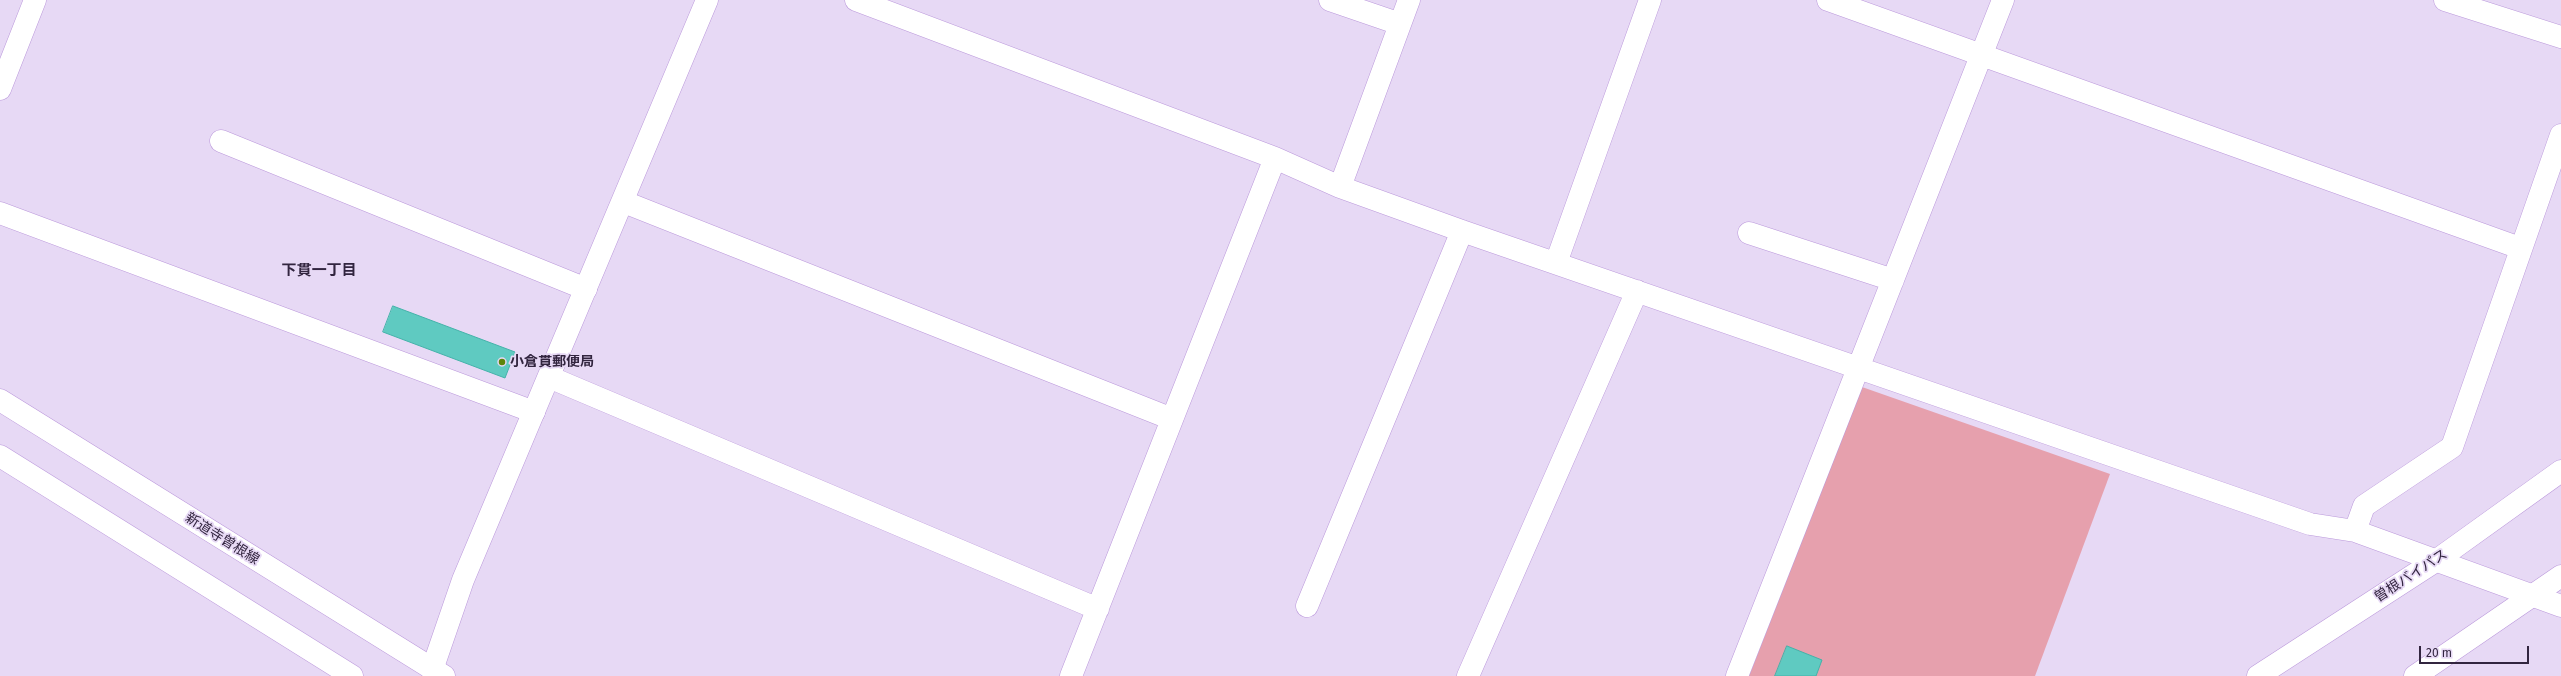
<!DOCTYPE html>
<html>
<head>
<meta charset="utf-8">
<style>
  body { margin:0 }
  #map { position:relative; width:2561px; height:676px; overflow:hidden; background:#e7d9f5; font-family:"Fira Sans",sans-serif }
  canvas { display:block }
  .scale { position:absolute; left:2419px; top:646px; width:110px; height:18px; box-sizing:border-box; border:2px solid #32253f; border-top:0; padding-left:5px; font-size:12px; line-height:14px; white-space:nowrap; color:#32253f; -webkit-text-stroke:3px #e7d9f5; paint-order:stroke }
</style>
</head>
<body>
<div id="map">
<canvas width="2561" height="676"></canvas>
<div class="scale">20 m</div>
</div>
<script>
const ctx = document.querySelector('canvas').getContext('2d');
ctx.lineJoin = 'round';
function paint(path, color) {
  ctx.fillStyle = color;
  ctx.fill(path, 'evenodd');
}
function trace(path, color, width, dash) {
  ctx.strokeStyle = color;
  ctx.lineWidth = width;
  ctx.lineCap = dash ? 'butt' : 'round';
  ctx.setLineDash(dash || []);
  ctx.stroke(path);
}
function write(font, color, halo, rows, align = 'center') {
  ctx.font = font + ' "Fira Sans","Noto Sans JP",sans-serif';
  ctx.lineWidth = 3.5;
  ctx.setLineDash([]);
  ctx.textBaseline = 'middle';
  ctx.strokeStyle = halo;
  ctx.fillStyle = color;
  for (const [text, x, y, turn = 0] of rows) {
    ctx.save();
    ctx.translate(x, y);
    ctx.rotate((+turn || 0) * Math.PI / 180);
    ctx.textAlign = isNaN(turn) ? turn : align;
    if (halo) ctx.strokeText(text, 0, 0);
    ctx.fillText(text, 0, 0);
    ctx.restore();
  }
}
paint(new Path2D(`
  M1862 387 2110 474 2035 676H1749Z`), '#e6a0ad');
const building = new Path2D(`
  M393 306 515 352 505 378 383 332Z
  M1787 646 1822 660 1816 676H1775Z`);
paint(building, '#5fcac1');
trace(building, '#44b2a9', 1);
const minor = new Path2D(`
  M856 0 1275 158 1340 187 1462 231 2310 524 2355 531 2561 606
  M1330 0 1400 24
  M1828 0 2520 248
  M2445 0 2561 37
  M0 89 35 0
  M221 141 586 289
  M1340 187 1409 0
  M624 202 1172 419
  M0 213 534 412
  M1749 233 1893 280
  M1556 263 1650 0
  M549 377 1098 609
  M2355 531 2364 506 2452 447 2561 135
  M1307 606 1462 231
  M1071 676 1275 158
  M1468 676 1637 291
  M1737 676 2003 0`);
const tertiary = new Path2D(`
  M432 670 463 580 707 0`);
const secondary = new Path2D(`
  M0 400 444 676
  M0 456 352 676`);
const trunk = new Path2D(`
  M2258 676 2437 560 2561 471
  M2415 676 2561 576`);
trace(minor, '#bb99db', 23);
trace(tertiary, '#bb99db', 23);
trace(secondary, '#bb99db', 23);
trace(trunk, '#bb99db', 23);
trace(minor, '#fff', 22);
trace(tertiary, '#fff', 22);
trace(secondary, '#fff', 22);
trace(trunk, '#fff', 22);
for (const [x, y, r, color] of [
  [502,362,4,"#5d850b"]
]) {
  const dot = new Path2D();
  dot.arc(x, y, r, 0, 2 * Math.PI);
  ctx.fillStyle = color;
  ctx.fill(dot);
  trace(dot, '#e7d9f5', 1.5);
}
write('bold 14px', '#32253f', '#e7d9f5', [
  ["小倉貫郵便局",510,362]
], 'left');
write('14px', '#32253f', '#e7d9f5', [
  ["新道寺曽根線",222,539,32],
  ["曽根バイパス",2411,576,-33]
]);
write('bold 15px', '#32253f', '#e7d9f5', [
  ["下貫一丁目",319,271]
]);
</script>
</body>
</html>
